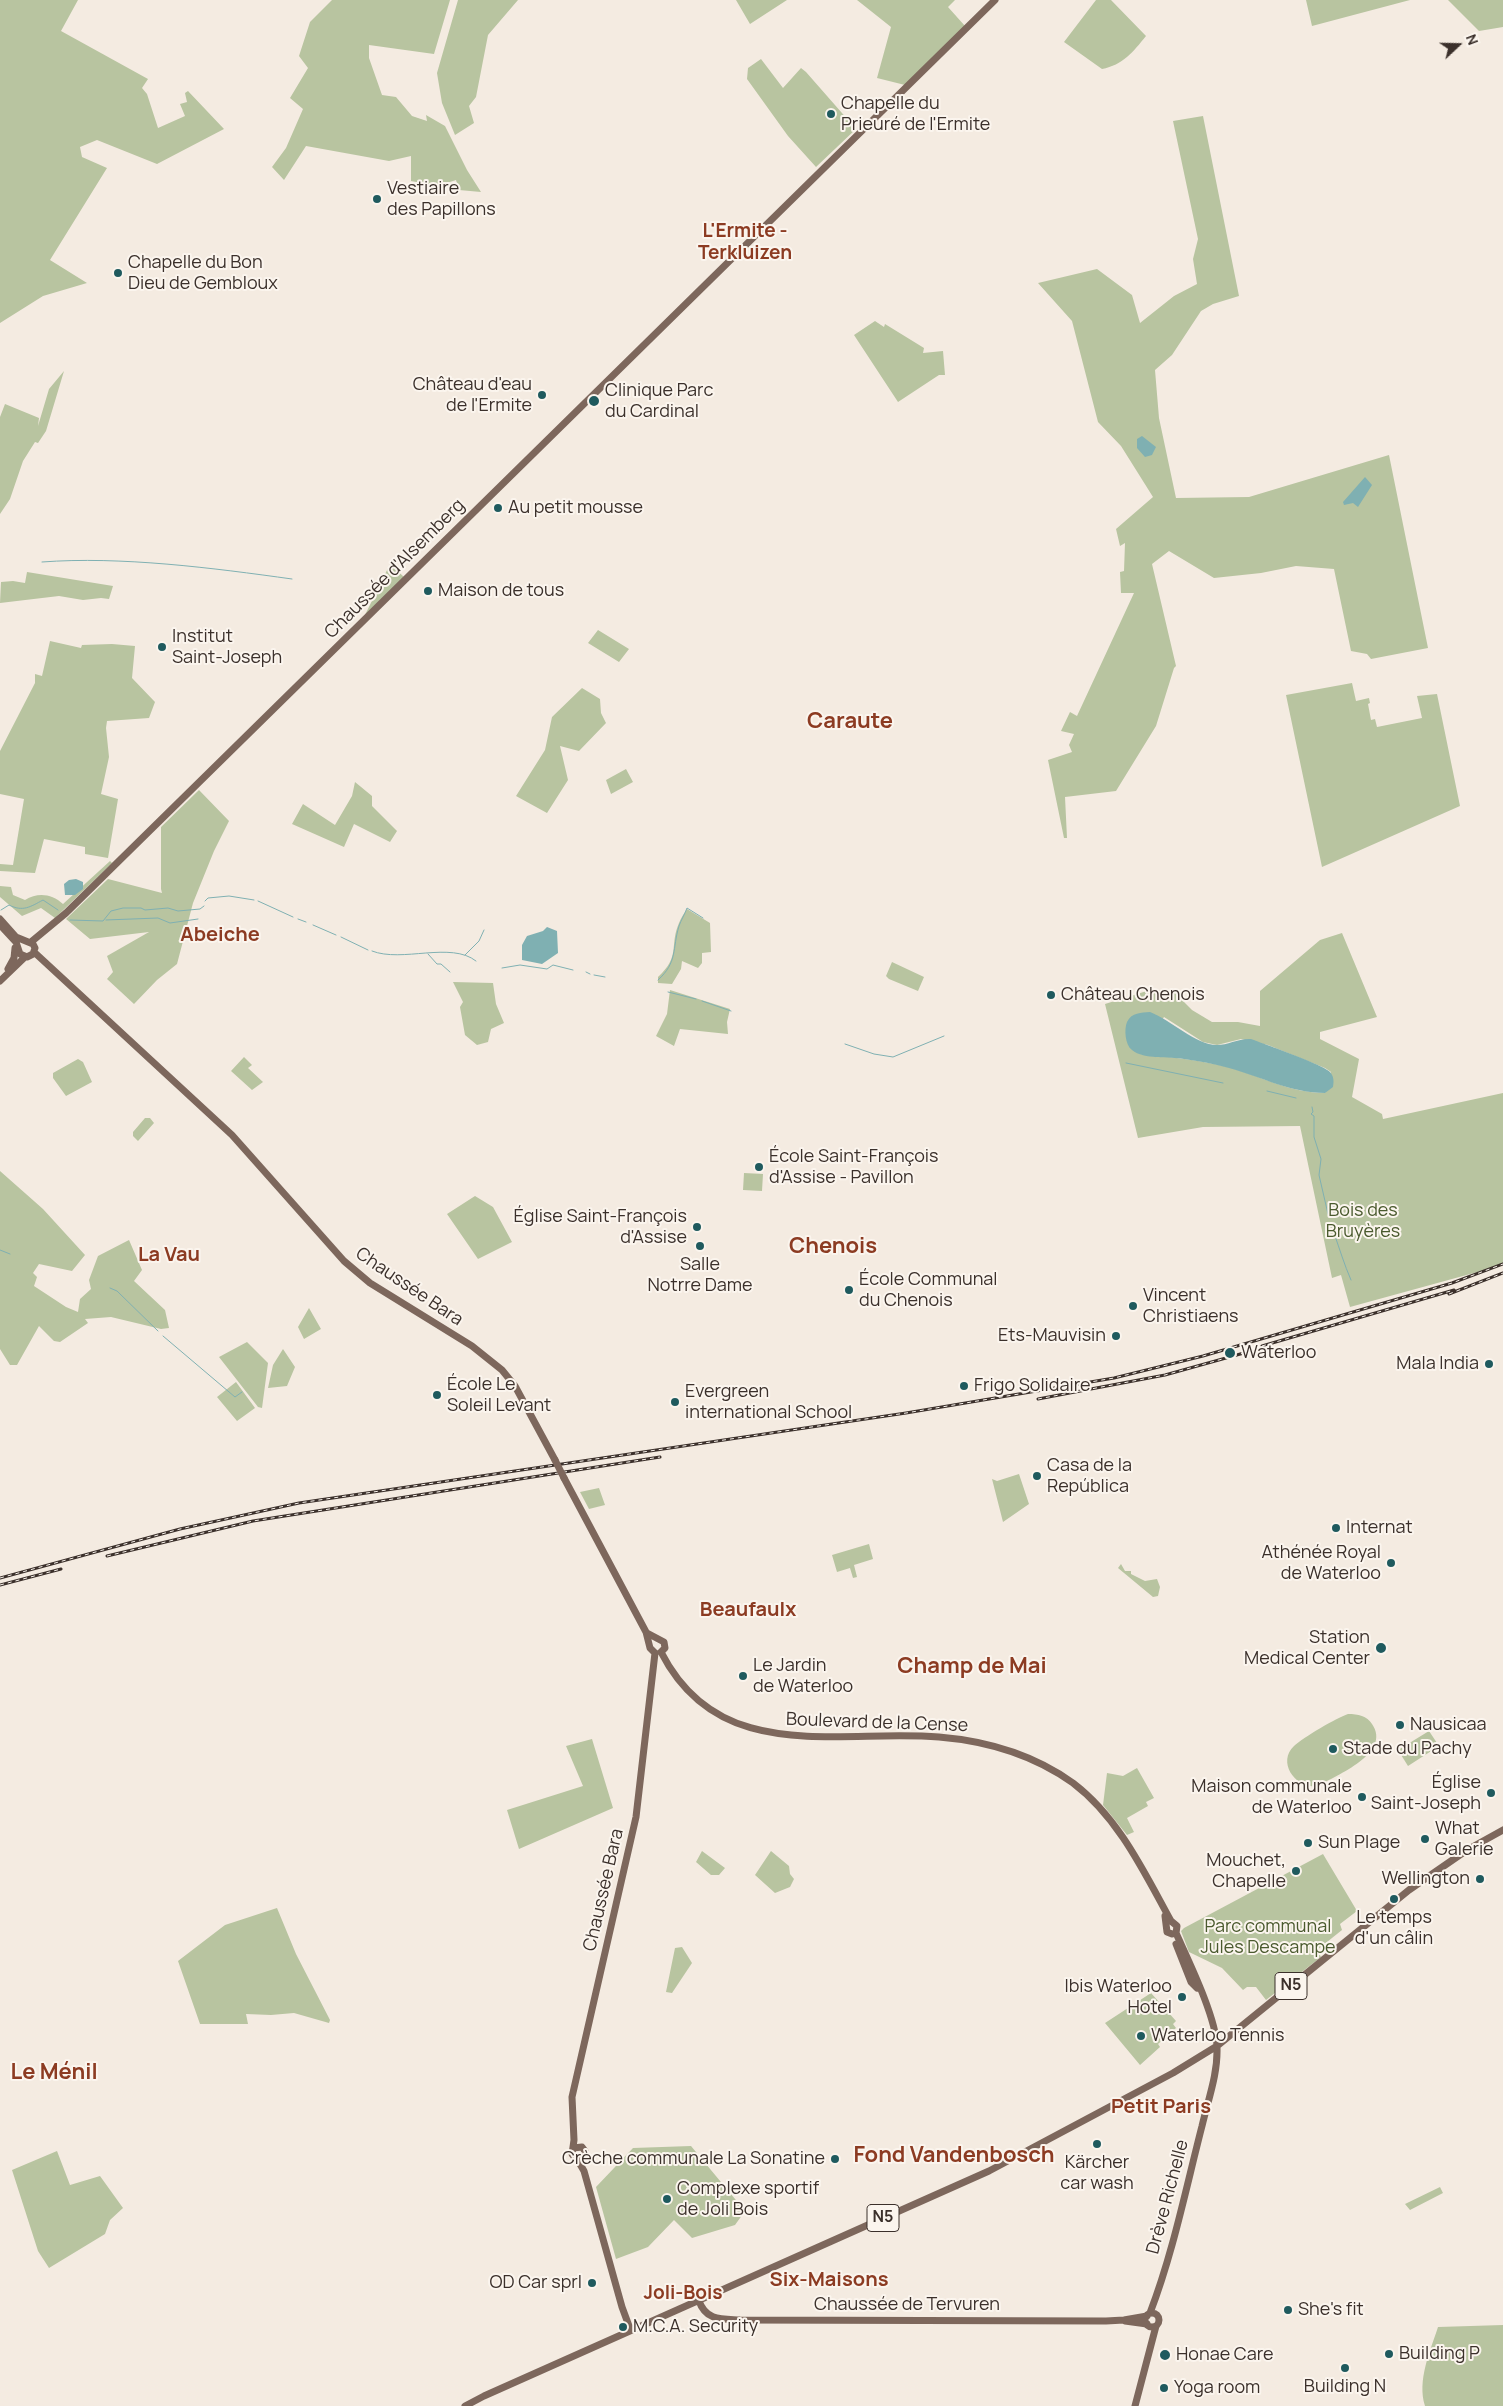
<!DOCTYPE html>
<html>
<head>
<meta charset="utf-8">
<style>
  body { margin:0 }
  #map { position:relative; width:1503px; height:2406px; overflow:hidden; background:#f4ebe1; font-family:Manrope,sans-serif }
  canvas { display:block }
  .north { position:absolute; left:1433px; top:20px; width:50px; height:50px; -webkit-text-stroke:4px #fbf5ee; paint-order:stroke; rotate:69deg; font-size:14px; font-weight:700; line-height:20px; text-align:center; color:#3b302b }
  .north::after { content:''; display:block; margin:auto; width:18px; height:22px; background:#3b302b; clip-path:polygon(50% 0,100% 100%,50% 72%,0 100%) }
</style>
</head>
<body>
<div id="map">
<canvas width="1503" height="2406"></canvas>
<div class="north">N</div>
</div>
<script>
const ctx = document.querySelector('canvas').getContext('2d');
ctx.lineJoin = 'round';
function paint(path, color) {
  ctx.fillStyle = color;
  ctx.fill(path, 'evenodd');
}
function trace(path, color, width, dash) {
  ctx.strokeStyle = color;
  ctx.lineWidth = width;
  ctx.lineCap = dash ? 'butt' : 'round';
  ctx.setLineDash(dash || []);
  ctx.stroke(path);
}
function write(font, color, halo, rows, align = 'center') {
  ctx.font = font + ' Manrope,sans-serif';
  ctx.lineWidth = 4;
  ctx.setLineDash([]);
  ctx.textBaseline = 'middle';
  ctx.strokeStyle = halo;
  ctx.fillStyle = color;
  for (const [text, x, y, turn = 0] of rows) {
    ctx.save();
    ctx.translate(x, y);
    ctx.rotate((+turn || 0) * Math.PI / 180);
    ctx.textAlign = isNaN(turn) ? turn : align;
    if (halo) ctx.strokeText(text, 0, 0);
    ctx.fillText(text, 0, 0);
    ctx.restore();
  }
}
paint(new Path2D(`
  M0 0H78L61 31 148 79 142 88 147 94 158 128 185 116 180 104 187 102 185 93 188 91 224 129 157 164 97 140 80 147 82 157 107 168 50 260 87 283 43 296 0 323Z
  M332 0H450L434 54 369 45V58L382 95 396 97 412 116 427 121 426 115 445 126 467 170 481 192 459 190 456 180 437 186 411 181V156L389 161 306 146 284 180 272 167 286 148 303 109 290 98 308 68 299 56 310 22Z
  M458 0H518L488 35 476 97 469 106 474 123 455 135 442 103 437 73Z
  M736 0H787L750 24Z
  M857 0H955L948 7 965 26 905 85 877 78 891 27Z
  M1096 0H1111L1146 36C1133 52 1123 65 1102 69L1064 42Z
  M1306 0H1410L1312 26Z
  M1448 0H1503V27L1479 31Z
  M761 59 783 88 801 68 806 72 856 129 816 167 788 136 747 79 748 68Z
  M1203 116 1239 296 1213 304 1201 311 1172 355 1155 370 1159 418 1176 498 1249 497 1389 455 1428 648 1371 659 1367 654 1351 651 1334 569 1296 566 1261 573 1214 578 1169 551 1152 564 1176 666 1174 668 1156 726 1116 791 1065 797 1067 838H1064L1048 760 1072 752 1069 745 1074 734 1061 731 1070 712 1077 716 1134 593H1121L1120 572 1124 571 1125 543 1120 546 1116 529 1153 497 1121 446 1098 422 1072 321 1038 283 1097 269 1132 295 1140 323 1174 296 1197 284 1193 259 1198 239 1173 121Z
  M875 321 884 327 885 324 924 348 923 353 943 351 945 375H939L898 402 854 335Z
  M64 371 46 431 38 443 35 442 23 461 10 499 0 514V417L5 404 39 418 38 426 49 389Z
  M390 564 404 577 365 615Z
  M27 572 113 586 109 599 101 598 83 600 59 596 0 603 1 582 13 581 25 583Z
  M598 630 629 649 619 662 588 643Z
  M50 641 81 648 82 645 112 644 135 646 132 678 155 702 149 718 107 721 106 728 109 757 101 794 118 799 108 858 85 854V847L44 839 35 873 0 871V864L13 865 24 799 0 794V751L35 683V674L42 676Z
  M1352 683 1356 701 1369 698 1370 703 1368 704 1371 720 1375 719 1377 727 1422 718 1417 696 1437 694 1460 806 1322 867 1286 695Z
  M582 688 600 699 601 713 606 723 579 751 560 746 568 780 547 813 516 796 545 750 552 717Z
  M626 769 633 782 611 794 606 780Z
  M355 782 372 796V806L397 831 390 842 354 824 344 847 292 824 303 804 335 825 352 796Z
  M199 790 229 821 214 851 193 903 177 964 157 980 134 1004 107 979 113 972 107 956 149 932 90 939 66 919 108 879 162 893 161 889V827Z
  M110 861 112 863 55 918 41 908 22 916 0 897V886L11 887 13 895 25 900C38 892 52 894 63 904Z
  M687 909 710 923 711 952 702 953V963L698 968 682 961 681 969 672 984 658 983V977C681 956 669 946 679 923 681 918 684 913 687 909Z
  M1342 933 1377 1017 1320 1032V1039L1359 1059 1352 1097 1382 1114 1383 1119 1503 1093V1265L1350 1307 1341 1275 1332 1278 1300 1126 1203 1127 1138 1138 1105 1004 1150 990 1173 991 1192 1010 1212 1022H1238L1260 1026V991L1320 940ZM1164 1017 1203 1042 1217 1045 1241 1039 1268 1045 1325 1068 1331 1072 1325 1093C1290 1093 1261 1076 1228 1067 1199 1060 1170 1057 1140 1054Z
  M892 962 924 977 918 991 889 979 886 976Z
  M453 982 493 983 496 1004 504 1023 491 1029 488 1042 477 1045 465 1035 460 1007 463 1002Z
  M670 990 730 1009 727 1022 728 1034 680 1029 674 1046 656 1036 667 1014Z
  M244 1057 252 1065 248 1068 263 1082 252 1090 231 1071Z
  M78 1059 83 1062 92 1082 66 1096 53 1078V1073Z
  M145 1118H150L154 1123 138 1141 133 1136V1132Z
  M0 1171 43 1209 85 1255 72 1271 39 1264 33 1273 37 1277 34 1286 66 1307 78 1312 80 1299 91 1289 89 1280 98 1256 129 1240 142 1270 134 1281 165 1310 169 1328 161 1329 111 1317 85 1319 88 1323 60 1342 54 1341 39 1326 17 1365H10L0 1349Z
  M744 1173 763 1174 762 1191 743 1190Z
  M475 1196 493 1207 512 1242 478 1259 447 1214Z
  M309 1308 321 1329 304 1339 298 1327Z
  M247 1342 268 1363 262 1408 258 1407 219 1357Z
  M283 1349 295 1367 287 1386 268 1388 273 1365Z
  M236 1382 255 1408 237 1421 217 1397Z
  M1019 1474 1029 1504 1003 1522 992 1479 997 1481Z
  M599 1488 605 1505 589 1509 580 1492Z
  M869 1544 873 1559 854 1565 857 1577 853 1578 850 1568 837 1572 832 1555Z
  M1121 1564 1125 1571H1131V1574L1145 1581 1157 1579 1160 1587 1158 1596 1153 1597 1118 1568Z
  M1348 1714C1358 1714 1367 1716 1372 1724 1392 1753 1337 1775 1318 1786 1297 1790 1276 1763 1294 1746 1304 1737 1336 1718 1348 1714Z
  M1429 1731 1439 1746 1408 1766 1398 1750Z
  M592 1739 613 1808 519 1849 507 1810 583 1786 566 1746Z
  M1137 1768 1154 1798 1146 1802 1148 1806 1127 1818 1134 1832 1127 1835 1103 1805 1107 1773 1123 1776Z
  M702 1851 725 1868 719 1875H711L696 1862Z
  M771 1851 789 1866 790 1874 794 1879 790 1887 775 1893 755 1875Z
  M1323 1854 1357 1911 1340 1924 1342 1930 1317 1950 1321 1957 1266 2000 1256 1987H1247L1243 1990 1222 1968 1189 1952 1181 1931 1184 1928Z
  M277 1908 296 1954 330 2020 329 2023 294 2013 271 2015 246 2014 248 2024H200L178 1961 225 1925Z
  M682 1947 692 1963 672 1993 666 1992 675 1948Z
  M1151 1993 1176 2021 1173 2024 1176 2028 1158 2044 1160 2047 1140 2065 1105 2023Z
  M691 2146 745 2211 735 2225 692 2238 674 2220 648 2247 616 2259 596 2187 633 2148Z
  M57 2151 70 2185 100 2176 123 2208 110 2220 105 2234 49 2268 38 2251 12 2170Z
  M1440 2187 1443 2193 1410 2210 1405 2204Z
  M1503 2325V2406H1425C1417 2380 1430 2352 1438 2327Z`), '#b8c4a0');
paint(new Path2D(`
  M1142 436 1156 447 1152 455 1145 457 1137 448V439Z
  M1365 477 1372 485 1358 507 1353 503 1344 505 1343 502Z
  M76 879 83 882V889L75 895H65L64 884 69 880Z
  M547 927 557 931 558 953 542 964 522 960V945L527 936 543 931Z
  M1150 1012C1171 1020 1196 1045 1217 1045 1228 1045 1239 1038 1251 1039 1264 1044 1324 1065 1330 1072 1334 1077 1334 1081 1333 1087L1325 1093C1291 1093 1262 1077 1229 1068 1215 1064 1199 1061 1184 1059 1169 1056 1144 1060 1132 1050 1125 1045 1124 1029 1127 1022 1132 1012 1141 1013 1150 1012Z`), '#7fb0b2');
trace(new Path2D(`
  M42 562C121 556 213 568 292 579
  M205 901 208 898 229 896 254 900
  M258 901 293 917
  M1 910 9 905C23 912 30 907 43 900L58 910
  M298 919 306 922
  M70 920 103 921 111 911 123 908H141L145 910 168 908 178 911 200 909 204 906
  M106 920 158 918 170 923 198 919
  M313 925 336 935
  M341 937 368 950
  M372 951C402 963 451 941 476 961
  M428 954 437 964H441L450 972
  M465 955 479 941 484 930
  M502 968 520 965 547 969 553 965 573 970
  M586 972 590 974
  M594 975 605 977
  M658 980C678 962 672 949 679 926 681 920 685 914 687 908L703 918
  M668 992 696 999
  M702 1001 731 1011
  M845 1044 874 1054 893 1057 944 1036
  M1126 1063 1223 1083
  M1267 1091 1296 1098
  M1312 1107 1313 1112 1311 1114 1314 1116V1137L1321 1159 1319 1175 1328 1214
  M1334 1233C1340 1250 1344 1264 1351 1280
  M0 1250 10 1254
  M110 1288 117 1291 158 1331
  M163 1336 235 1397 242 1392`), '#7fb0b2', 1);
trace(new Path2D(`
  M0 919 16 937 33 944 35 948 33 954 27 957 20 954 16 942 0 925
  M31 942 66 913 995 0
  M34 952 232 1135 344 1261 370 1283 472 1346 502 1370 515 1386 555 1460
  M8 969 14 958 15 948
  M0 981 25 957
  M564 1478 646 1632 650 1648 655 1653
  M647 1633 664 1642 665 1648 661 1652
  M661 1652C719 1766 837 1729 939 1737 987 1741 1034 1755 1073 1783 1119 1818 1144 1872 1171 1921L1177 1926 1176 1933
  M1165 1916 1167 1932 1172 1934
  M1176 1944 1191 1982 1197 1988
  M573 2148 582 2147 585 2151 583 2157 576 2159 572 2154 574 2140 572 2097 636 1817 655 1653
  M577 2159 584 2171 622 2307 629 2326 633 2330
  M699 2301C706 2321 722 2319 740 2320L1106 2321 1124 2320 1147 2316
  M1145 2320a7 7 0 1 1 14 0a7 7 0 1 1-14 0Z
  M1150 2313C1173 2253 1186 2188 1202 2126 1208 2100 1218 2074 1217 2047 1216 2017 1189 1962 1176 1933
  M1125 2321 1147 2324
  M465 2406 484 2396 989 2171 1173 2073 1217 2046 1409 1890 1467 1850 1503 1830
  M1135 2406 1156 2326`), '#7d675c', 7);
const rail = new Path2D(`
  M1449 1294 1503 1273
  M1262 1346 1454 1290
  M1038 1399 1165 1375 1269 1346
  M107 1556 253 1521 660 1457
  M0 1578 180 1529 299 1503 906 1413 1114 1378 1203 1356 1452 1283 1503 1264
  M0 1585 61 1569`);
trace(rail, '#3b302b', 3);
trace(rail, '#fbf5ee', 1, [4]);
trace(new Path2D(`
  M555 1460 564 1478`), '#7d675c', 7);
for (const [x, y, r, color] of [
  [831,114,5,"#1f5a5e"],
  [377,199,5,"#1f5a5e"],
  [118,273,5,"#1f5a5e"],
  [542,395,5,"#1f5a5e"],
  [594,401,6,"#1f5a5e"],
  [498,508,5,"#1f5a5e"],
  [428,591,5,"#1f5a5e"],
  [162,647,5,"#1f5a5e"],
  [1051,995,5,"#1f5a5e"],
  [759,1167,5,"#1f5a5e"],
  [697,1227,5,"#1f5a5e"],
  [700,1246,5,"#1f5a5e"],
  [849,1290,5,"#1f5a5e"],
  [1133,1306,5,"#1f5a5e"],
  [1116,1336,5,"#1f5a5e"],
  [1230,1353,6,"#1f5a5e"],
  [1489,1364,5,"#1f5a5e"],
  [964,1386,5,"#1f5a5e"],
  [437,1395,5,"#1f5a5e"],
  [675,1402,5,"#1f5a5e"],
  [1037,1476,5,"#1f5a5e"],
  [1336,1528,5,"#1f5a5e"],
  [1391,1563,5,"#1f5a5e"],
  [1381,1648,6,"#1f5a5e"],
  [743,1676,5,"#1f5a5e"],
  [1400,1725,5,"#1f5a5e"],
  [1333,1749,5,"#1f5a5e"],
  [1491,1793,5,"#1f5a5e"],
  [1362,1797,5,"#1f5a5e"],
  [1425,1839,5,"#1f5a5e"],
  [1308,1843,5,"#1f5a5e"],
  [1296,1871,5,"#1f5a5e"],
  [1480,1879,5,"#1f5a5e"],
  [1394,1899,5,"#1f5a5e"],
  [1182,1997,5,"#1f5a5e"],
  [1141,2036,5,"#1f5a5e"],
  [1097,2144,5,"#1f5a5e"],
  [835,2159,5,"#1f5a5e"],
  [667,2199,5,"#1f5a5e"],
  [592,2283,5,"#1f5a5e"],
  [1288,2310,5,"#1f5a5e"],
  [623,2327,5,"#1f5a5e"],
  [1389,2354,5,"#1f5a5e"],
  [1165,2355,6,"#1f5a5e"],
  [1345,2368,5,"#1f5a5e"],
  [1164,2388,5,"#1f5a5e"]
]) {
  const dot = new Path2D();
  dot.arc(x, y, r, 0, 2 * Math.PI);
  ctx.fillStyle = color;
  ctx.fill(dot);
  trace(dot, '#fbf5ee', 2);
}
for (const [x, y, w] of [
  [1291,1986,32],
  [883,2218,32]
]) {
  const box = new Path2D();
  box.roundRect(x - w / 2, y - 13.5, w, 27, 4);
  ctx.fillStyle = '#fbf5ee';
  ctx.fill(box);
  trace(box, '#3b302b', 1);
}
write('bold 16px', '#3b302b', null, [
  ["N5",1291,1986],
  ["N5",883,2218]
]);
write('18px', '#3b302b', '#fbf5ee', [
  ["Chapelle du",841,104],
  ["Prieuré de l'Ermite",841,125],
  ["Vestiaire",387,189],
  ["des Papillons",387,210],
  ["Chapelle du Bon",128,263],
  ["Dieu de Gembloux",128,284],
  ["Château d'eau",532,385,"right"],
  ["de l'Ermite",532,406,"right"],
  ["Clinique Parc",605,391],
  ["du Cardinal",605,412],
  ["Au petit mousse",508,508],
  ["Maison de tous",438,591],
  ["Institut",172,637],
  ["Saint-Joseph",172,658],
  ["Château Chenois",1061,995],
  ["École Saint-François",769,1157],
  ["d'Assise - Pavillon",769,1178],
  ["Église Saint-François",687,1217,"right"],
  ["d'Assise",687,1238,"right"],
  ["Salle",700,1265,"center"],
  ["Notrre Dame",700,1286,"center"],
  ["École Communal",859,1280],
  ["du Chenois",859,1301],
  ["Vincent",1143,1296],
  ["Christiaens",1143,1317],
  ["Ets-Mauvisin",1106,1336,"right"],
  ["Waterloo",1241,1353],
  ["Mala India",1479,1364,"right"],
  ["École Le",447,1385],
  ["Soleil Levant",447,1406],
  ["Frigo Solidaire",974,1386],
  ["Evergreen",685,1392],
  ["international School",685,1413],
  ["Casa de la",1047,1466],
  ["República",1047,1487],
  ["Internat",1346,1528],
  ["Athénée Royal",1381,1553,"right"],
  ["de Waterloo",1381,1574,"right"],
  ["Station",1370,1638,"right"],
  ["Medical Center",1370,1659,"right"],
  ["Le Jardin",753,1666],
  ["de Waterloo",753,1687],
  ["Nausicaa",1410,1725],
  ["Stade du Pachy",1343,1749],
  ["Église",1481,1783,"right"],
  ["Saint-Joseph",1481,1804,"right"],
  ["Maison communale",1352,1787,"right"],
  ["de Waterloo",1352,1808,"right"],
  ["What",1435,1829],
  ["Galerie",1435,1850],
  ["Sun Plage",1318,1843],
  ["Mouchet,",1286,1861,"right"],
  ["Chapelle",1286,1882,"right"],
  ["Wellington",1470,1879,"right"],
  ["Le temps",1394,1918,"center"],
  ["d'un câlin",1394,1939,"center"],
  ["Ibis Waterloo",1172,1987,"right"],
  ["Hotel",1172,2008,"right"],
  ["Waterloo Tennis",1151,2036],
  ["Crèche communale La Sonatine",825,2159,"right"],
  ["Kärcher",1097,2163,"center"],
  ["car wash",1097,2184,"center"],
  ["Complexe sportif",677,2189],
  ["de Joli Bois",677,2210],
  ["OD Car sprl",582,2283,"right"],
  ["She's fit",1298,2310],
  ["M.C.A. Security",633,2327],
  ["Building P",1399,2354],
  ["Honae Care",1176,2355],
  ["Building N",1345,2387,"center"],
  ["Yoga room",1174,2388]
], 'left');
write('18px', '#3b302b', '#fbf5ee', [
  ["Chaussée d'Alsemberg",395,569,-45],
  ["Chaussée Bara",409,1287,34],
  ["Boulevard de la Cense",877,1723,2],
  ["Chaussée Bara",604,1890,-77],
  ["Drève Richelle",1168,2197,-75],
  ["Chaussée de Tervuren",907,2305]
]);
write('18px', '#4a5a2e', '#fbf5ee', [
  ["Bois des",1363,1211],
  ["Bruyères",1363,1232],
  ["Parc communal",1268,1927],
  ["Jules Descampe",1268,1948]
]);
write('bold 19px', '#8c3b22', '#fbf5ee', [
  ["L'Ermite -",745,232],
  ["Terkluizen",745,254],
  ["Joli-Bois",683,2294]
]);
write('bold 20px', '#8c3b22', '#fbf5ee', [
  ["Abeiche",220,935],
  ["La Vau",169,1255],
  ["Beaufaulx",748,1610],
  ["Petit Paris",1161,2107],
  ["Six-Maisons",829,2280]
]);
write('bold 22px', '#8c3b22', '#fbf5ee', [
  ["Caraute",850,722],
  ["Chenois",833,1247],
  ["Champ de Mai",972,1667],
  ["Le Ménil",54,2073],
  ["Fond Vandenbosch",954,2156]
]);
</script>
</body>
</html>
